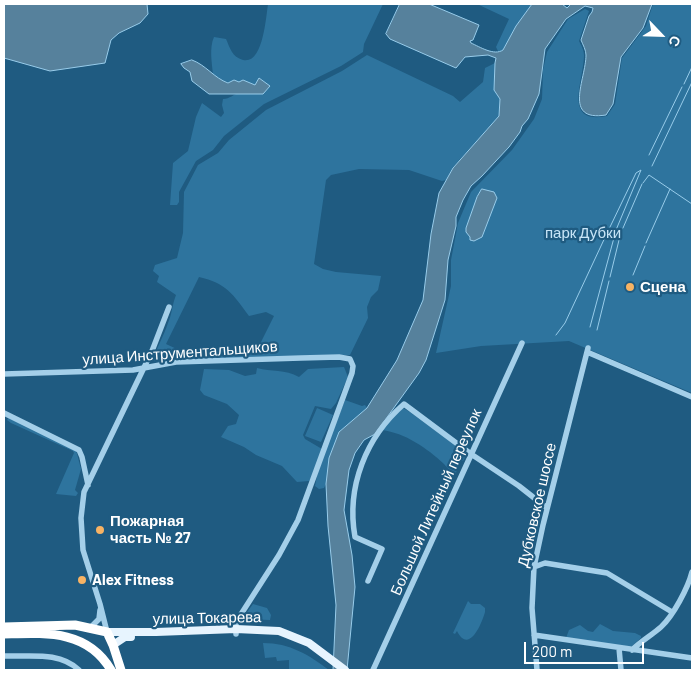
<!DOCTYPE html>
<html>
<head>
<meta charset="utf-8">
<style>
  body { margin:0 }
  #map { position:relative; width:696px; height:674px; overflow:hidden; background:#1f5b81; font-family:Barlow,sans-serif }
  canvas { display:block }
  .frame { position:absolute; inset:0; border:5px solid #fff; pointer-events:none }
  .north { position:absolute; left:636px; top:10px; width:50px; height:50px; -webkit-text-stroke:4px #1f5b81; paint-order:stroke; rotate:114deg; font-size:14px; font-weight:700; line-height:20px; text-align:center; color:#fff }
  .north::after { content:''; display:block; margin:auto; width:18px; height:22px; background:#fff; clip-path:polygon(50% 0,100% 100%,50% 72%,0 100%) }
  .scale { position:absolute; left:524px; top:642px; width:120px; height:22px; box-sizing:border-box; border:2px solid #fff; border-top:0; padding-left:6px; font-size:15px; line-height:18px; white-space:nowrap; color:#fff; -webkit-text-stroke:4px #1f5b81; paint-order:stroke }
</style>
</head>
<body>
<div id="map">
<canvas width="696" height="674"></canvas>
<div class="frame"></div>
<div class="north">С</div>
<div class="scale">200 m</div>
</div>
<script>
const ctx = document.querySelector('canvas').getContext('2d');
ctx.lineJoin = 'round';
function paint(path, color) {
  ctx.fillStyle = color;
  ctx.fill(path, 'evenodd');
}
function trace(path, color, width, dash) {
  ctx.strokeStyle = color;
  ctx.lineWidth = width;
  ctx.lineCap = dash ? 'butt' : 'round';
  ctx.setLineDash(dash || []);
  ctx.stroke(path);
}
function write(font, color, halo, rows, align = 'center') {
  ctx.font = font + ' Barlow,sans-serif';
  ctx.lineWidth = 4.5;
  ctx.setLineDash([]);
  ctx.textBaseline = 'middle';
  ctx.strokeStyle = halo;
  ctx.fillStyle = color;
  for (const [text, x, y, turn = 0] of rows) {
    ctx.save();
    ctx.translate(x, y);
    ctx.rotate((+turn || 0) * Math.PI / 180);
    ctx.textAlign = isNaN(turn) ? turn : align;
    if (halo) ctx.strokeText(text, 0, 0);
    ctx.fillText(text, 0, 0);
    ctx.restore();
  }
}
paint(new Path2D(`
  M268 4H383L364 44 363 52 341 66 264 104 224 136 213 150 196 161 179 192V202L177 205H170L173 163 188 151 196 117 202 103 221 117 224 113 222 105 223 99C230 99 233 94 240 93L263 94 270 86 259 78 255 85C239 77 231 89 213 75 212 63 209 48 214 37L226 39C230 48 232 57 243 60 263 65 266 17 268 4Z
  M477 4H532L516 26 503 50 499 53 496 47 509 19Z
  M653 4H692V393L569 341 481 346 436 353 451 286V260L458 223 471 192 512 150 534 119 542 99 543 70 547 52 568 19 585 9 589 11 579 41C581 45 584 50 584 55 584 80 562 125 607 116L615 104 622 58 646 26Z
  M367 55 453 96 460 102 483 82 485 68 495 63 494 90 500 99 499 116 453 167 446 180 442 181 409 170 359 169 331 175 326 180 314 264 323 269 336 272 381 276 378 290 371 297 367 307 368 318 350 355 196 360 194 358V354L199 352 259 346 274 316 266 312 249 316C233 294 226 283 199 277L166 344 181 351 183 355 180 359 162 362 153 361C156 348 164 336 168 323 172 314 172 305 176 295L157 282 159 276 153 271 155 265 177 258 183 233 184 192 198 165 218 153 229 140 266 110 342 71Z
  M344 367 348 377 336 403 331 409 315 406 303 435 305 439 322 449 314 475 309 481 297 482 282 466 256 455 244 447 221 437 228 426 236 424 239 415 227 404 204 395 200 390 204 369 229 370 245 376 256 374 257 368C271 372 285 369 299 377L308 369Z
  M345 400 362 406 365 405 367 408 339 432 326 484 324 488 319 489 315 486 319 466Z
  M317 408 333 415 321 442 305 436Z
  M403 408 410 412 467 454 463 461 458 459 455 466 458 469 454 476C451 473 448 468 444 464 427 448 405 433 382 430L392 416Z
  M9 417 76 450 81 469 75 490 78 493 76 496 56 494 74 453 73 451 11 423 7 420Z
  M468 601 471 604H480L485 608V612C482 623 469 655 457 631L455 634 453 633Z
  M253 604 267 608 271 615 270 620 242 619Z
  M600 624 613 631 635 633 641 636V638L631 647 566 638 569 630 580 625 588 631 593 632Z
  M263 643C290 643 309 655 329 670H289V660L277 661 276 657 265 658Z`), '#2e749e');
const water = new Path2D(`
  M4 4H147L148 14 140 23 119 33 111 40 105 63 50 71 4 58Z
  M400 4H429L479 25 473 40 470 41 471 43C480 47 494 56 503 50L516 26 532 4H562L567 8 571 4H652L643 28 621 57 613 104 606 115C562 122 586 79 586 55 586 50 583 45 581 40L589 16 592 12 593 8 585 6 566 19 545 49 539 94 528 119 522 126 520 132 509 147 482 176 471 186 463 200 456 217V226L448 260 445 300 426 360 419 373 375 434 364 440 355 453 349 470 344 510 352 555 355 587 347 670H333L336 605 328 526 326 484 329 458 339 432 367 408 397 360 423 300 431 234 439 193 453 168 499 116 500 99 494 90 495 63 496 58 488 55 465 57 456 68 390 39 386 34Z
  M192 60C206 65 214 78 228 83L234 80 239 82 243 80 255 85 259 78 270 86 263 94H209L192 81 190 72 184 68 181 64Z
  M482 189 494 192 497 198 482 237 474 241 470 240V237L466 232V228L477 197Z`);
paint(water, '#56819c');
trace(water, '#98ccea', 1);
trace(new Path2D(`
  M684 84 692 67
  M649 155 682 87
  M652 166 692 82
  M643 183 649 175 692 204
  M610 227 636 173 641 170 616 230
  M623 228 642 184
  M646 243 670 189
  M633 275 645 246
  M610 277 620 236
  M590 327 615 234
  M597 330 609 281
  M556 335 565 323 608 231`), '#98ccea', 1);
trace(new Path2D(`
  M587 352 692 397
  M4 374 133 370 176 362 301 358 339 357 350 359 353 366 352 373 298 520 279 555 236 622V634
  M4 413 79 450 82 457 88 485
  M534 567 545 563 551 564 607 573 672 612
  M368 581 382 549 355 537C346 487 366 437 404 404L471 454 519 486 547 508
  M90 628 99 619 100 610
  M107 632 100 604 83 550 81 518 84 492 152 351 169 307
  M534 635 692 658
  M619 648 621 670
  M632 650C641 641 652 635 661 627 673 616 688 588 692 572
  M4 656C30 657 59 651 79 670
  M373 670 522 343
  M537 670 532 608 534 567 543 525 588 348`), '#a4cfe9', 5.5);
trace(new Path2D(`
  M107 632H156L236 629 279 631 309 643 345 670
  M113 645 125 637H131`), '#e7f4fe', 8);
trace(new Path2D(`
  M4 627 75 625 107 632 113 645 121 670
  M4 634C44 633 87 629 111 670`), '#fff', 9);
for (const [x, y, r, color] of [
  [630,287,5,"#f7b364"],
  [100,530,5,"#f7b364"],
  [82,580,5,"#f7b364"]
]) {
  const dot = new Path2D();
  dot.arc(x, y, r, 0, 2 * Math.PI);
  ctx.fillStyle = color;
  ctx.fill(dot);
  trace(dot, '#1f5b81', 2);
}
write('15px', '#c8e5f7', '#1f5b81', [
  ["парк Дубки",583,233]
]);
write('bold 15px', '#fff', '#1f5b81', [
  ["Сцена",640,287],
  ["Пожарная",110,521],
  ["часть № 27",110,538],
  ["Alex Fitness",92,580]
], 'left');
write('15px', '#fff', '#1f5b81', [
  ["улица Инструментальщиков",180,353,-4],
  ["Большой Литейный переулок",436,502,-66],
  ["Дубковское шоссе",537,505,-77],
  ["улица Токарева",207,618,-1]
]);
</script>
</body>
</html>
